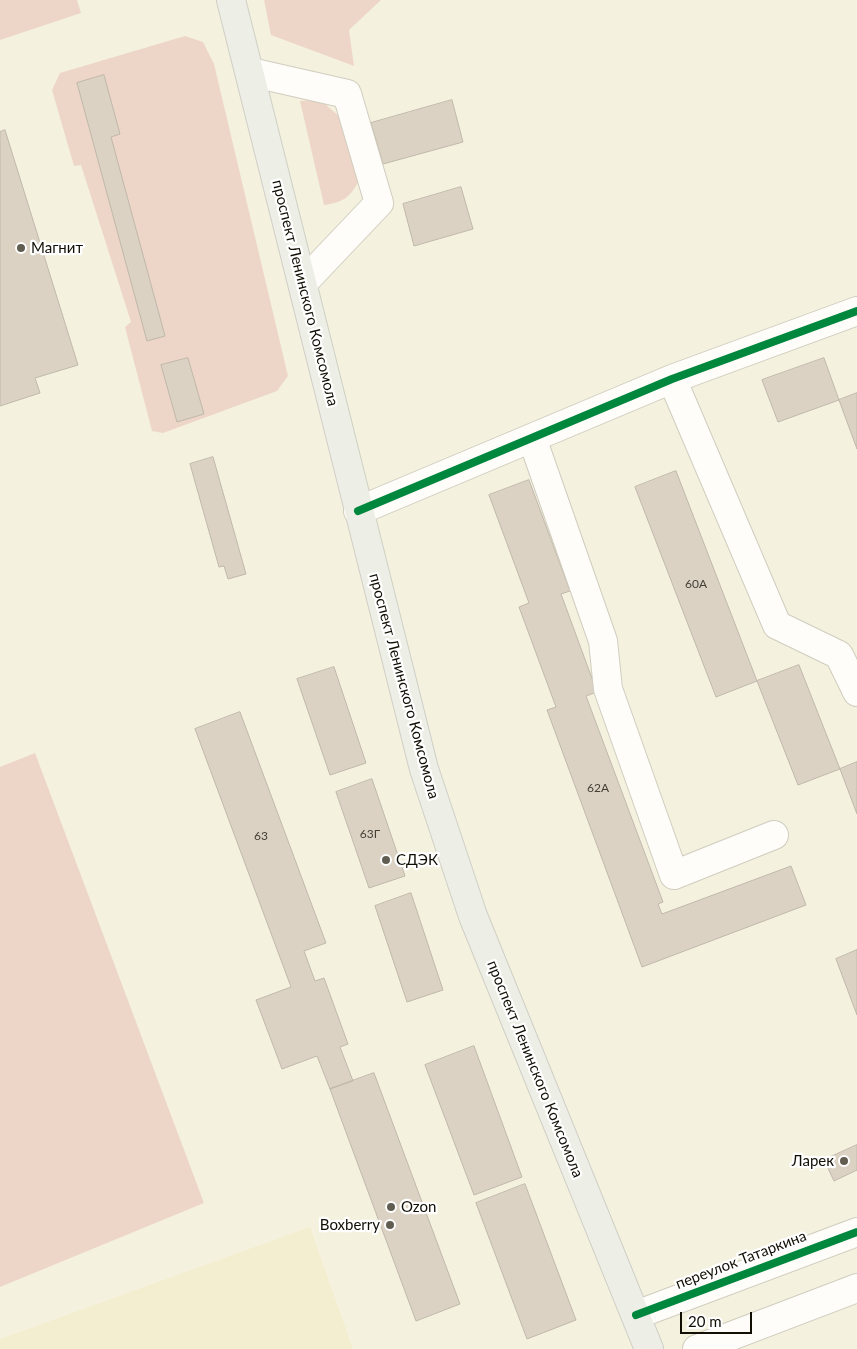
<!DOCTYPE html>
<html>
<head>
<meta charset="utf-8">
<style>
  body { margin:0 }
  #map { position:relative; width:857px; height:1349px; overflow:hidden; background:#f5f1df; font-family:Lato,sans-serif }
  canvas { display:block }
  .scale { position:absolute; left:680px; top:1312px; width:72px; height:22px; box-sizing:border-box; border:2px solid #110e04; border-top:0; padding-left:6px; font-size:15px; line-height:18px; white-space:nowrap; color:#110e04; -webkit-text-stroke:4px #fff; paint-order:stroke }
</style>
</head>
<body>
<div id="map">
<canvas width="857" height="1349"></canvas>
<div class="scale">20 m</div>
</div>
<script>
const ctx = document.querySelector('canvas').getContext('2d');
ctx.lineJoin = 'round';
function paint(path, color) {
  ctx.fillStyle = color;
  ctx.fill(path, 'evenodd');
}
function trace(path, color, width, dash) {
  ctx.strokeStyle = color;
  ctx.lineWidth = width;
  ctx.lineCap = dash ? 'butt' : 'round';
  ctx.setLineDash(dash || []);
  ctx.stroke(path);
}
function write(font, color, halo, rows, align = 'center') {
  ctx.font = font + ' Lato,sans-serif';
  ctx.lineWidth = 4.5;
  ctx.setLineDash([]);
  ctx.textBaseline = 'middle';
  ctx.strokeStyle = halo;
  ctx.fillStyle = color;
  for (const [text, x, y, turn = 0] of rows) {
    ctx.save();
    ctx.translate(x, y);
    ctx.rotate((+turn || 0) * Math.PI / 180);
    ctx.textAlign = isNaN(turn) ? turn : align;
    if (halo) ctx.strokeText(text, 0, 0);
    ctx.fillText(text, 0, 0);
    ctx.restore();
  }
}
paint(new Path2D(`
  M310 1227 353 1349H0V1339Z`), '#f4eed0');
paint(new Path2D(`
  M0 0H77L81 13 0 40Z
  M264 0H381L349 30 354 66 271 35Z
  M185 36 203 42 214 64 288 376 277 391 163 433 152 431 125 327 131 322 81 165 74 166 52 90 60 73Z
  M314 100 325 104 340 117 360 179C350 197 345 202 324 205L300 101Z
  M35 753 204 1203 0 1287V767Z`), '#edd6c7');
const building = new Path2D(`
  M104 75 120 134 111 137 165 336 147 341 77 83Z
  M452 100 463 142 383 164 371 123Z
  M5 130 78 365 35 378 40 393 0 406V132Z
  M461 187 473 229 414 246 403 204Z
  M188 358 204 414 177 422 161 365Z
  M824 358 839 400 778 422 762 380Z
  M857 393V449L839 400Z
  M213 457 246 574 228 579 224 566 219 567 190 464Z
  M676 471 757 681 716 697 635 487Z
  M529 480 570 591 561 594 597 692 586 696 663 902 658 904 662 914 791 866 806 905 642 967 547 710 556 707 519 607 529 603 489 495Z
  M799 665 840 769 798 785 757 681Z
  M334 667 366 763 330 775 297 679Z
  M240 712 326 943 304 951 315 981 324 978 348 1044 340 1047 353 1081 330 1089 317 1056 282 1069 256 1000 291 987 195 729Z
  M857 762V814L840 769Z
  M372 779 405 876 369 888 336 792Z
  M411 893 443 990 407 1002 375 906Z
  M857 950V1015L836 959Z
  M474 1046 522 1177 474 1195 425 1065Z
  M374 1073 460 1304 416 1321 330 1089Z
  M857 1145V1170L834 1181 824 1160Z
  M525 1184 576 1320 527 1339 476 1203Z`);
paint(building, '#dbd2c4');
trace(building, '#bfb8ab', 1);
const minor = new Path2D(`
  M250 72 347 94 379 203 303 283
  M672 379 777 625 839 655 857 692
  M532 438 603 641 608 689 674 875 774 835
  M358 511 672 379 857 311
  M636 1315 857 1232
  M697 1349 857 1288`);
const major = new Path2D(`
  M231 0 424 769 473 916 649 1349`);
trace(minor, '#d0cdbf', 30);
trace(major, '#d0cfc6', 30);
trace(minor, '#fefdfa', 28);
trace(major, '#edefe6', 28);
trace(new Path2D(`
  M358 511 672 379 857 311
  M636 1315 857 1232`), '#00873e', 8);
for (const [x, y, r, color] of [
  [21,248,5,"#615d51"],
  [386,860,5,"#615d51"],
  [844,1161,5,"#615d51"],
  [391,1207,5,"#615d51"],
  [390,1225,5,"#615d51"]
]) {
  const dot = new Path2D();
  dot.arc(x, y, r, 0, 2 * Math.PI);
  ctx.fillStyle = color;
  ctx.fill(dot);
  trace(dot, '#fff', 2);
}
write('12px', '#443f34', null, [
  ["60А",696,584],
  ["62А",598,788],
  ["63Г",370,834],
  ["63",261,836]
]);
write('15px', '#110e04', '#fff', [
  ["Магнит",31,248],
  ["СДЭК",396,860],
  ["Ларек",834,1161,"right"],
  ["Ozon",401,1207],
  ["Boxberry",380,1225,"right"]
], 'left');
write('15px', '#110e04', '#fff', [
  ["проспект Ленинского Комсомола",305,293,76],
  ["проспект Ленинского Комсомола",404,686,75],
  ["проспект Ленинского Комсомола",535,1069,68],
  ["переулок Татаркина",741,1260,-21]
]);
</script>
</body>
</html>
